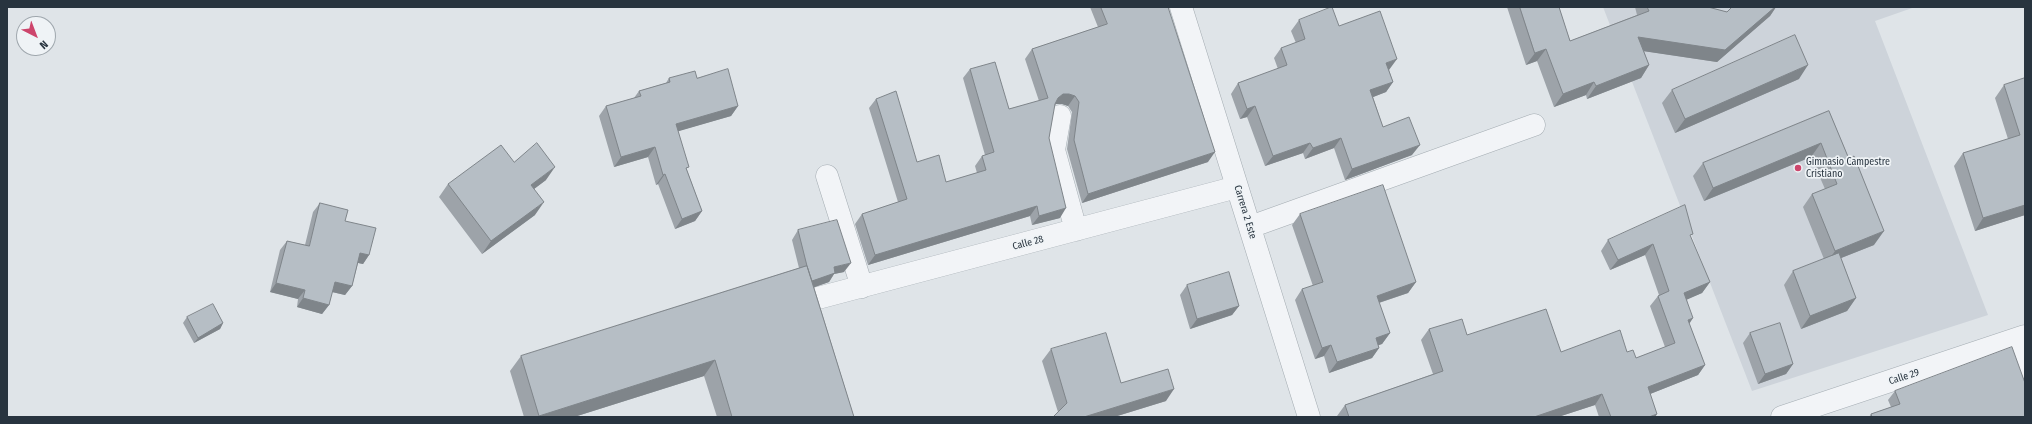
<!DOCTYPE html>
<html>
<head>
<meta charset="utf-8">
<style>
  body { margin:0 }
  #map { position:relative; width:2032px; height:424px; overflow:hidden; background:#dfe4e8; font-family:"Fira Sans Condensed",sans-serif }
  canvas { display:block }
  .frame { position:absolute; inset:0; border:8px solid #28343f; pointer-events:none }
  .north { position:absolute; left:16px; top:16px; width:40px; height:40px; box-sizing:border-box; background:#eff3f6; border:1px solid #9fa7ad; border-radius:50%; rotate:138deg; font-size:11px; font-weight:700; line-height:16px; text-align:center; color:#28343f }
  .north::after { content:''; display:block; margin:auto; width:14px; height:18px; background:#cd456c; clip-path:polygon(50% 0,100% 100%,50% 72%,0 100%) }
</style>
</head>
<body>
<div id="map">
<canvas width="2032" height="424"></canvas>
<div class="frame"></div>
<div class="north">N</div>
</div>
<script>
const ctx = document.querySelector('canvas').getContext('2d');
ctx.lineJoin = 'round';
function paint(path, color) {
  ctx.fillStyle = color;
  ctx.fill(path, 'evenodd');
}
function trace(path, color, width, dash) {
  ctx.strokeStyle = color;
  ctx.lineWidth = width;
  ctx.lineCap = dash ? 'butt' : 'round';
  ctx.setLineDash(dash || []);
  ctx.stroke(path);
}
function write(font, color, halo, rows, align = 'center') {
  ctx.font = font + ' "Fira Sans Condensed",sans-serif';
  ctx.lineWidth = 3.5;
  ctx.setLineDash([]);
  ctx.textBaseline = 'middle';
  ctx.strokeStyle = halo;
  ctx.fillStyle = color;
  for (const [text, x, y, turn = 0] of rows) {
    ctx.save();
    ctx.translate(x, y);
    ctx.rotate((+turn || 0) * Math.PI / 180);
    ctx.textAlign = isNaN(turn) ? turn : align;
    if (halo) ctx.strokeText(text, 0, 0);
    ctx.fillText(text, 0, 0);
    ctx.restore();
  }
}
paint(new Path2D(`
  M1603 7H1915L1875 21 1988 315 1752 391Z`), '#cdd3da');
const minor = new Path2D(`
  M1181 7 1309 417
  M1060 116 1054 150 1076 230
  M827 176 862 287
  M1250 227 1534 125
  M818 298 1237 187
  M2015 340 2025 372
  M1782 417 2025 336`);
trace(minor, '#a4acb2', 23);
trace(minor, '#f2f4f7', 22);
paint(new Path2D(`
  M1090 7H1168L1208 162 1082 203 1067 149 1072 112 1068 106 1062 104H1056L1054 105 1049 138 1060 218 1032 225 1030 216 868 265 855 224 862 214 898 202 869 108 876 99 917 162 946 182 977 173 975 166 982 156 985 155 963 78 970 69 1009 109 1039 101 1025 59 1032 49 1098 27Z
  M1507 7H1559L1570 41 1637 15 1635 7H1708L1727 12 1732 7H1776L1770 16 1717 62 1644 51 1649 65 1641 78 1587 99 1586 95 1554 107 1537 61 1526 65Z
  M1299 20 1339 26 1389 70 1393 82 1386 92 1373 97 1383 127 1412 155 1345 180 1334 148 1305 159 1303 153 1265 166 1247 117 1240 119 1231 94 1238 83 1278 69 1274 58 1281 48 1296 43 1291 31Z
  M669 78H697L738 106 731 116 678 131 687 170 702 211 695 221 675 229 658 184 656 185 648 157 614 167 599 116 606 106 634 98 639 91 666 83Z
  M2025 78V215L1975 231 1954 166 1963 153 2008 139 1995 98 2004 85Z
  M1799 79 1675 133 1662 103 1672 90Z
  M1829 111 1849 159 1874 245 1841 258 1856 298 1847 311 1801 329 1784 285 1793 271 1824 259 1803 207 1812 194 1825 189 1811 157 1704 201 1693 176 1703 163Z
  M514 162 546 180 534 189 535 215 482 254 439 197 448 184Z
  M320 203 345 221 369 255 363 264 358 263 352 286 345 295 332 292 329 305 322 314 297 307 298 299 270 292 280 250 287 241 305 245 313 212Z
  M1300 214 1416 282 1408 293 1379 303 1390 333 1382 344 1378 345 1379 348 1372 358 1329 373 1324 356 1315 359 1295 300 1302 289 1313 286 1292 225Z
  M798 230 844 272 834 274 829 282 814 287 854 417H717L704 376 574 417H524L510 371 521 356 799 268 792 240Z
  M1691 238 1710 282 1702 293 1687 299 1689 323 1705 365 1698 375 1650 394 1657 414 1655 417H1599L1595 405 1558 417H1338L1337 416 1345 405 1433 374 1421 340 1429 329 1467 335 1561 352H1627L1636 358 1665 347 1650 306 1658 296 1659 295 1645 255 1610 270 1601 251 1608 240Z
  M1187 285 1239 306 1232 315 1190 329 1180 295Z
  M187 317 223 323 220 329 194 343 183 323Z
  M1750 333 1793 364 1786 374 1758 384 1743 343Z
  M1051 349 1121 383 1166 401 1114 417H1053L1058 412 1042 361Z
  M1895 391 2025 417H1869L1871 414 1891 407 1888 400Z`), '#9da3a9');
paint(new Path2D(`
  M1775 7H1776L1770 16 1717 62 1629 49 1638 37Z
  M1546 49 1537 61 1526 65 1535 53Z
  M1397 59 1389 70 1379 74 1386 63Z
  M1649 65 1641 78 1587 99 1596 86Z
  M1808 65 1799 79 1675 133 1685 119Z
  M1393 82 1386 92 1363 101 1370 90Z
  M1594 82 1586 95 1554 107 1563 94Z
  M1063 94H1069L1075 96 1068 106 1062 104H1056L1051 108 1058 98Z
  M738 106 731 116 669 134 676 124Z
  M1255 106 1247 117 1240 119 1247 109Z
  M1341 138 1334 148 1305 159 1313 148Z
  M1310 143 1303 153 1265 166 1273 156Z
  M1821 143 1811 157 1704 201 1713 188Z
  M1420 145 1412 155 1345 180 1352 169Z
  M655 147 648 157 614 167 621 157Z
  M1215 152 1208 162 1082 203 1088 194Z
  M555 167 546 180 522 198 531 185Z
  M665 174 658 184 656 185 663 175Z
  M544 202 535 215 482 254 491 241Z
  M2025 205V215L1975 231 1983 218Z
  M1037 206 1030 216 868 265 875 255Z
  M1066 208 1060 218 1032 225 1039 216Z
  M702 211 695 221 675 229 682 219Z
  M1884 231 1874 245 1826 264 1835 251Z
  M1653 244 1645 255 1610 270 1618 260Z
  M360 253 369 255 363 264 354 262Z
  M851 263 844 272 834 274 829 282 804 291 810 282 834 267Z
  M335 282 352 286 345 295 328 291Z
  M1416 282 1408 293 1369 306 1377 296Z
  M1710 282 1702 293 1677 304 1684 293Z
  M276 283 305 290 298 299 270 292Z
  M303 298 329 305 322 314 297 307Z
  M1856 298 1847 311 1801 329 1810 316Z
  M1239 306 1232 315 1190 329 1197 319Z
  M1693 318 1686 329 1688 320Z
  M223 323 220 329 194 343 198 338Z
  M1390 333 1382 344 1368 349 1376 338Z
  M1331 345 1324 356 1315 359 1322 348Z
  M1379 348 1372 358 1329 373 1337 362Z
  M715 360 704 376 574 417H538L539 416Z
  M1793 364 1786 374 1758 384 1765 374Z
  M1705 365 1698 375 1640 398 1648 387Z
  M1174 389 1166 401 1114 417H1084Z
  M1602 394 1595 405 1558 417H1534Z
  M1657 414 1655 417H1649Z`), '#7f858a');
const building = new Path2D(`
  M1101 7H1168L1215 152 1088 194 1074 140 1079 102 1075 96 1069 94H1063L1058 98 1055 104 1049 138 1066 208 1039 216 1037 206 875 255 862 214 907 199 876 99 896 91 917 162 939 155 946 182 986 170 982 156 994 152 970 69 995 62 1009 109 1048 98 1032 49 1107 24Z
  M1332 7 1339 26 1380 11 1397 59 1386 63 1393 82 1370 90 1383 127 1409 117 1420 145 1352 169 1341 138 1313 148 1310 143 1273 156 1255 106 1247 109 1238 83 1287 65 1281 48 1305 39 1299 20Z
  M1520 7H1559L1570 41 1649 11 1647 7H1708L1727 12 1732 7H1775L1725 50 1638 37 1649 65 1596 86 1594 82 1563 94 1546 49 1535 53Z
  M1795 35 1808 65 1685 119 1672 90Z
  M728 69 738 106 676 124 689 167 686 168 702 211 682 219 665 174 663 175 655 147 621 157 606 106 641 96 639 91 670 82 669 78 695 71 697 78Z
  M2025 78V205L1983 218 1963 153 2020 135 2004 85Z
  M1829 111 1849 159 1854 156 1884 231 1835 251 1812 194 1837 184 1821 143 1713 188 1703 163Z
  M537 143 555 167 531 185 544 202 491 241 448 184 501 145 514 162Z
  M1383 185 1416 282 1377 296 1390 333 1376 338 1379 348 1337 362 1331 345 1322 348 1302 289 1323 282 1300 214Z
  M320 203 348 210 345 221 376 228 369 255 360 253 352 286 335 282 329 305 303 298 305 290 276 283 287 241 309 246Z
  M1685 205 1693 234 1690 235 1710 282 1684 293 1693 318 1688 320 1705 365 1648 387 1657 414 1649 417H1611L1602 394 1534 417H1349L1345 405 1443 371 1429 329 1462 319 1467 335 1546 309 1561 352 1620 330 1627 352 1633 350 1636 358 1675 343 1658 296 1669 291 1653 244 1618 260 1608 240Z
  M837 220 851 263 834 267 835 273 812 281 807 266 798 230Z
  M1839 253 1856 298 1810 316 1793 271Z
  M807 266 854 417H732L715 360 539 416 521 356Z
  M1229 272 1239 306 1197 319 1187 285Z
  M213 304 223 323 198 338 187 317Z
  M1780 323 1793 364 1765 374 1750 333Z
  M1106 333 1121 383 1168 369 1174 389 1084 417H1053L1067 403 1051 349Z
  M2012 347 2025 383V417H1872L1871 414 1900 404 1895 391Z`);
paint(building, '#b6bec5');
trace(building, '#7f858a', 1);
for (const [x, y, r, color] of [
  [1798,168,4,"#cd456c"]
]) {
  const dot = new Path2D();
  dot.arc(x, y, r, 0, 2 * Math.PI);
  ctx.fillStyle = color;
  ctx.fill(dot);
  trace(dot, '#eff3f6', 1.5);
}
write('10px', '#28343f', '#eff3f6', [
  ["Gimnasio Campestre",1806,162],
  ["Cristiano",1806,174]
], 'left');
write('10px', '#28343f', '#eff3f6', [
  ["Carrera 2 Este",1245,212,73],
  ["Calle 28",1028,243,-15],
  ["Calle 29",1904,377,-18]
]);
</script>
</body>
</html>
